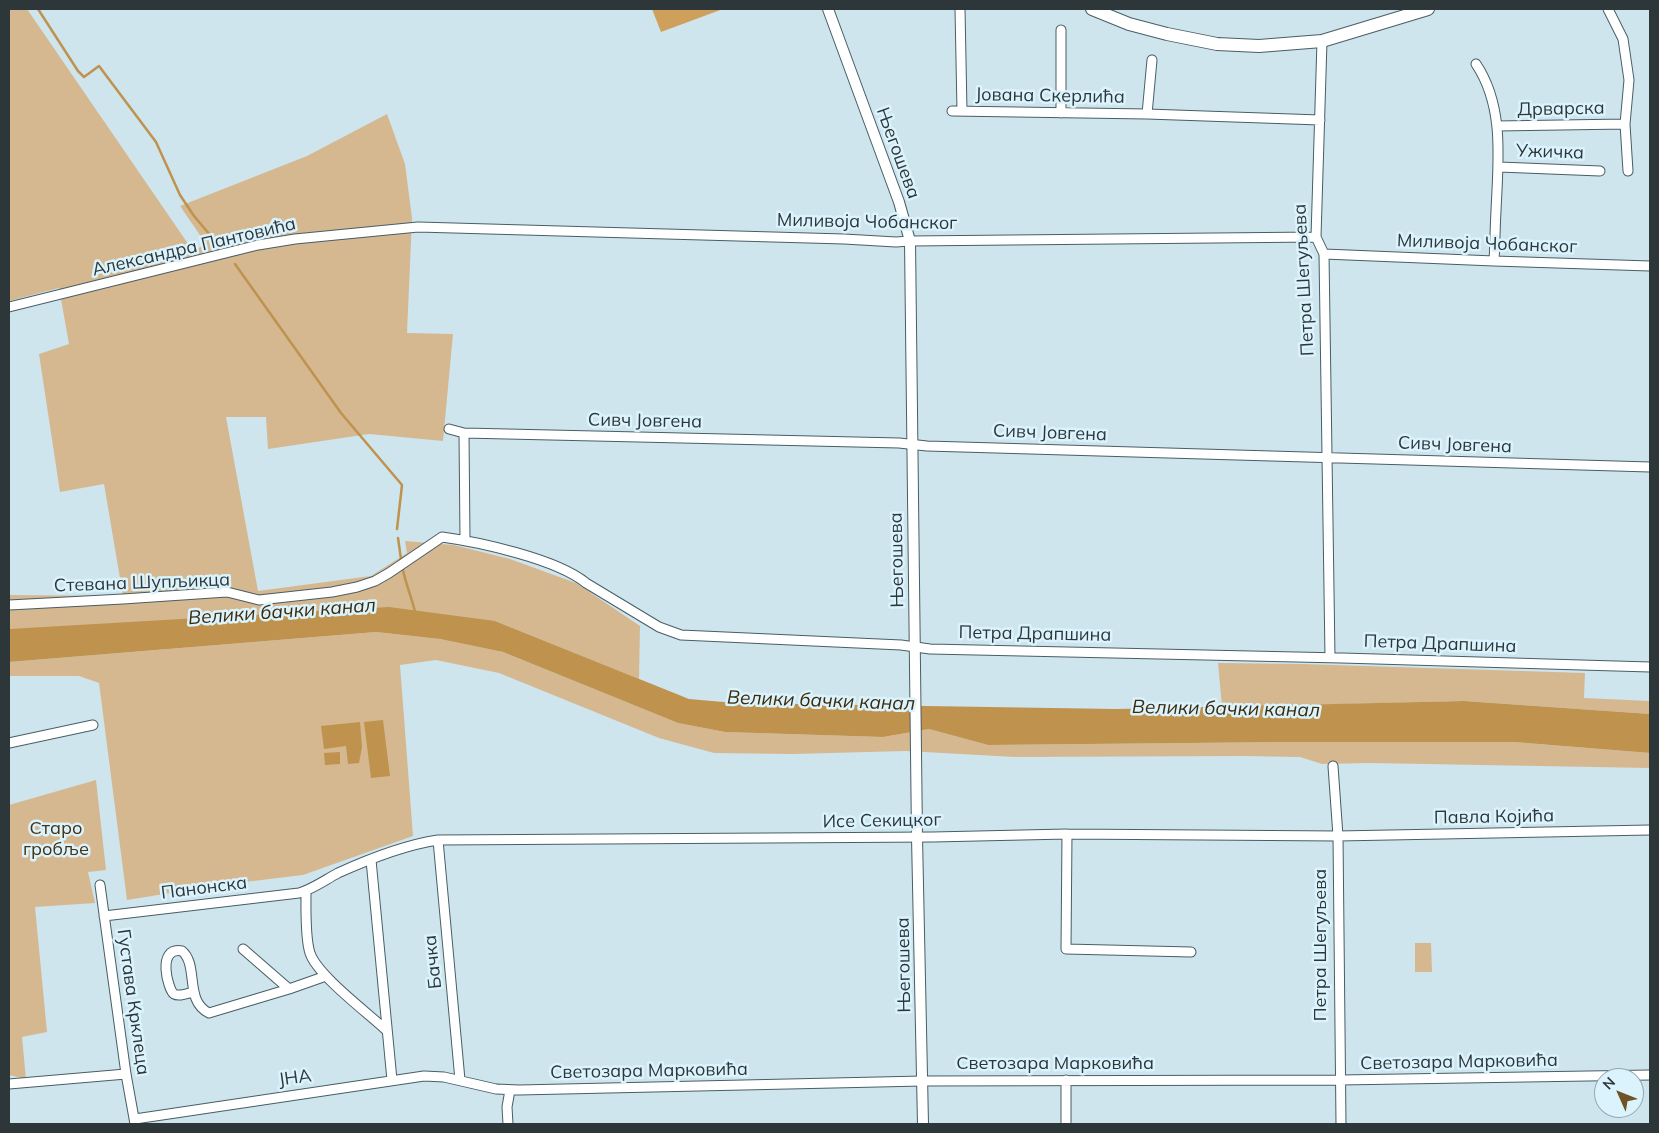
<!DOCTYPE html>
<html>
<head>
<meta charset="utf-8">
<style>
  body { margin:0 }
  #map { position:relative; width:1659px; height:1133px; overflow:hidden; background:#cee5ee; font-family:Mulish,sans-serif }
  canvas { display:block }
  .frame { position:absolute; inset:0; border:10px solid #2d3639; pointer-events:none }
  .north { position:absolute; left:1594px; top:1068px; width:50px; height:50px; box-sizing:border-box; background:#dbf3fc; border:1px solid #95a7ae; border-radius:50%; rotate:314deg; font-size:14px; font-weight:700; line-height:20px; text-align:center; color:#2d3639 }
  .north::after { content:''; display:block; margin:auto; width:18px; height:22px; background:#6f5226; clip-path:polygon(50% 0,100% 100%,50% 72%,0 100%) }
</style>
</head>
<body>
<div id="map">
<canvas width="1659" height="1133"></canvas>
<div class="frame"></div>
<div class="north">N</div>
</div>
<script>
const ctx = document.querySelector('canvas').getContext('2d');
ctx.lineJoin = 'round';
function paint(path, color) {
  ctx.fillStyle = color;
  ctx.fill(path, 'evenodd');
}
function trace(path, color, width, dash) {
  ctx.strokeStyle = color;
  ctx.lineWidth = width;
  ctx.lineCap = dash ? 'butt' : 'round';
  ctx.setLineDash(dash || []);
  ctx.stroke(path);
}
function write(font, color, halo, rows, align = 'center') {
  ctx.font = font + ' Mulish,sans-serif';
  ctx.lineWidth = 5;
  ctx.setLineDash([]);
  ctx.textBaseline = 'middle';
  ctx.strokeStyle = halo;
  ctx.fillStyle = color;
  for (const [text, x, y, turn = 0] of rows) {
    ctx.save();
    ctx.translate(x, y);
    ctx.rotate((+turn || 0) * Math.PI / 180);
    ctx.textAlign = isNaN(turn) ? turn : align;
    if (halo) ctx.strokeText(text, 0, 0);
    ctx.fillText(text, 0, 0);
    ctx.restore();
  }
}
paint(new Path2D(`
  M9 9H27L193 251 206 244 180 206 307 156 387 114 405 164 412 218 407 333 453 334 443 441 369 434 268 449 266 417H226L258 591 371 576 407 553 405 541 454 545 510 559 576 583 640 626 639 679 495 621 9 629V595L123 596 104 484 60 492 39 354 69 344 59 288 9 301Z
  M376 632 440 639 503 652 678 723 725 732 883 737 929 729 988 745 1285 742H1514L1650 753V768L1369 763 1322 764 1300 757 1241 756 1015 757 906 751 792 754 714 753 659 738 499 673 436 660 400 665 413 836 303 875 220 885 127 900 99 683 79 676H9V662Z
  M1218 663 1302 664 1585 673 1584 698 1650 701V714L1464 701 1222 707Z
  M96 780 106 870 88 872 95 903 35 907 47 1032 22 1037 26 1079 9 1075V805Z
  M1415 943H1431L1432 972H1415Z`), '#d5b890');
paint(new Path2D(`
  M652 9H723L661 32Z`), '#cea05c');
paint(new Path2D(`
  M389 607 495 621 689 699 735 703 1116 709 1464 701 1650 714V753L1514 742H1285L988 745 929 729 883 737 725 732 678 723 503 652 440 639 376 632 9 662V629Z
  M383 720 390 776 371 778 364 722Z
  M360 722 362 747 359 763 348 764 346 746 324 749 321 726Z
  M340 752V764L325 765 324 753Z`), '#bf924e');
trace(new Path2D(`
  M38 9 78 71 84 77 99 66 156 142 180 195 194 216 221 248
  M235 264 341 413 402 485 397 529
  M398 538 401 559
  M403 570C406 585 412 598 415 612`), '#bf924e', 2.5);
const minor = new Path2D(`
  M960 9 962 111
  M1608 9 1623 39 1629 80 1625 124 1628 171
  M1061 30V113
  M1322 41 1316 237 1324 254 1330 657
  M1476 64C1505 107 1498 162 1496 211 1495 228 1495 244 1494 261
  M952 111 1147 114 1320 120
  M1147 114 1152 60
  M1497 126 1625 124
  M1499 167 1600 171
  M1324 254 1494 261 1650 266
  M9 307 258 245 295 239 418 227 844 239 896 242 910 241 1316 237
  M449 429 464 433 899 443 927 446 1650 467
  M464 433 465 540
  M9 605 123 599 227 592 259 600 332 592 357 587 375 581 389 573 442 537C479 542 557 559 586 583L659 627 681 635 901 645 930 649 1342 658 1650 667
  M9 743 93 725
  M1333 766 1338 836 1341 1124
  M1067 834 1066 949 1191 952
  M438 840 460 1080
  M371 860 392 1080
  M100 885 126 1074 135 1124
  M306 891C306 908 305 938 310 953 317 975 368 1013 386 1030
  M104 916 299 893C313 889 325 880 338 873 369 859 404 845 438 840L933 837 1067 834 1338 836 1650 830
  M243 949 289 989 326 976
  M194 992C188 993 179 997 174 994 168 990 156 946 182 951 199 965 184 1001 209 1013L289 989
  M1066 1080V1124
  M9 1084 126 1074
  M135 1119 424 1076 444 1077 496 1089 519 1090 923 1081 1340 1080 1650 1075
  M508 1124 507 1107 510 1090`);
const tertiary = new Path2D(`
  M828 9 899 202 910 241 917 837 923 1124`);
const secondary = new Path2D(`
  M1092 9 1129 24 1167 34 1217 44 1259 46 1322 41 1428 9`);
trace(minor, '#495d65', 11);
trace(tertiary, '#495d65', 12);
trace(secondary, '#495d65', 14);
trace(minor, '#fff', 9);
trace(tertiary, '#fff', 10);
trace(secondary, '#fff', 12);
write('18px', '#2d3639', '#dbf3fc', [
  ["Јована Скерлића",1050,96,1],
  ["Дрварска",1561,109,-1],
  ["Ужичка",1550,152,2],
  ["Његошева",898,153,70],
  ["Миливоја Чобанског",867,222,1],
  ["Миливоја Чобанског",1487,244,2],
  ["Александра Пантовића",194,247,-13],
  ["Петра Шегуљева",1304,280,-93],
  ["Сивч Јовгена",645,421,1],
  ["Сивч Јовгена",1050,433,2],
  ["Сивч Јовгена",1455,445,2],
  ["Његошева",897,560,-91],
  ["Стевана Шупљикца",142,583,-2],
  ["Петра Драпшина",1035,634,1],
  ["Петра Драпшина",1440,644,2],
  ["Павла Којића",1494,817,-1],
  ["Исе Секицког",882,821,-1],
  ["Панонска",204,888,-7],
  ["Петра Шегуљева",1321,945,-90],
  ["Бачка",433,962,-96],
  ["Његошева",904,965,-91],
  ["Густава Крклеца",133,1002,82],
  ["Светозара Марковића",1459,1062,-1],
  ["Светозара Марковића",1055,1064],
  ["Светозара Марковића",649,1071,-1],
  ["ЈНА",295,1078,-8]
]);
write('18px', '#453113', '#dbf3fc', [
  ["Старо",56,829],
  ["гробље",56,850]
]);
write('italic 19px', '#3d2a0b', '#dbf3fc', [
  ["Велики бачки канал",282,612,-4],
  ["Велики бачки канал",821,701,2],
  ["Велики бачки канал",1226,709,1]
]);
</script>
</body>
</html>
